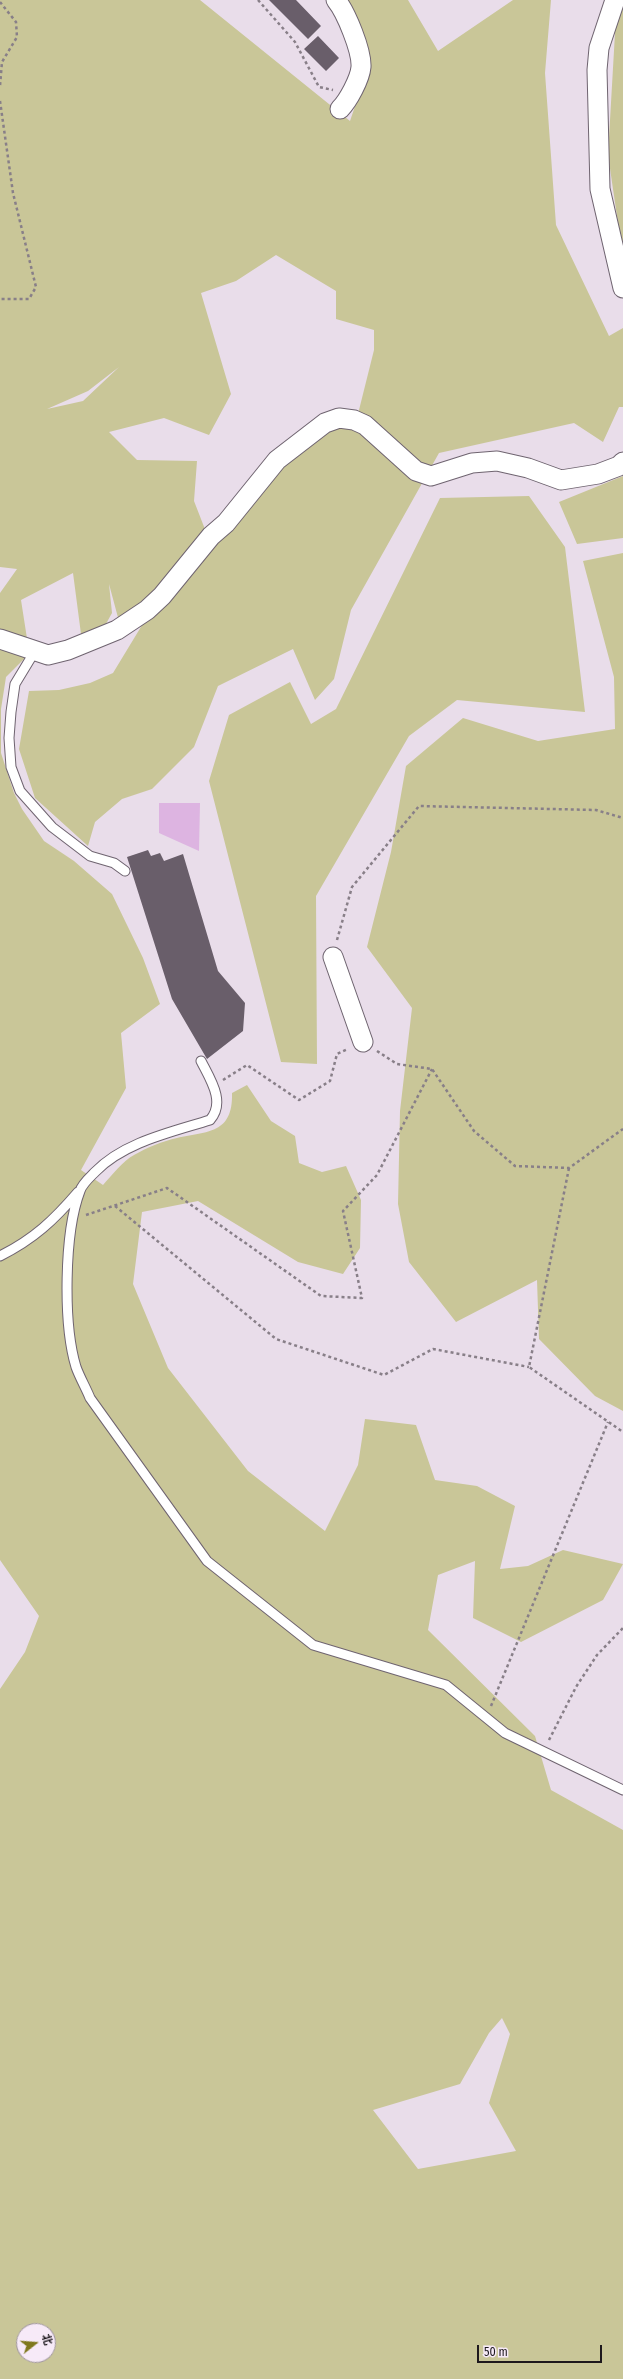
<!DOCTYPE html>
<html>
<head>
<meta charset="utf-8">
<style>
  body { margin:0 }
  #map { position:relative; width:623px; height:2379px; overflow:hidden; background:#e9ddea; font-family:"Fira Sans Condensed","Noto Sans SC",sans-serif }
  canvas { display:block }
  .north { position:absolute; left:16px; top:2323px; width:40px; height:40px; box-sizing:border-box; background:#f7eaf8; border:1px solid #a096a0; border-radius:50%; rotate:73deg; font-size:11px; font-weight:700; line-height:16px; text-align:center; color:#1d181d }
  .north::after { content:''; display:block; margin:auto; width:14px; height:18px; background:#7f781d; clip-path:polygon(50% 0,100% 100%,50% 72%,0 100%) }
  .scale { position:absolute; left:477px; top:2345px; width:125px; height:18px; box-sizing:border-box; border:2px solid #1d181d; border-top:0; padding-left:5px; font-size:12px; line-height:14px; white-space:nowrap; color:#1d181d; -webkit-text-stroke:3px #f7eaf8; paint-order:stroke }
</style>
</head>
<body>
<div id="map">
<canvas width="623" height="2379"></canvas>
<div class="north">北</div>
<div class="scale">50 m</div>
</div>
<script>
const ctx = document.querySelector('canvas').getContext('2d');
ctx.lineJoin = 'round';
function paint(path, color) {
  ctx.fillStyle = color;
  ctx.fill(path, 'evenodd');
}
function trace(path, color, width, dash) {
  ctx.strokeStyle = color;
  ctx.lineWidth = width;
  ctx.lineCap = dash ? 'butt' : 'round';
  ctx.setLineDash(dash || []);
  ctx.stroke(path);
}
paint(new Path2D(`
  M0 0H200L350 121 369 65 344 0H408L438 51 513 0H551L545 73 556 225 609 336 623 328V407H619L603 442 574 423 439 453 351 610 334 679 315 700 293 649 218 686 194 747 152 789 122 799 95 822 88 846 35 798 19 749 29 691 59 690 90 683 113 673 150 612 287 459 340 420 356 422 374 350V330L336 319V291L276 255 236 281 201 293 231 394 209 435 164 418 109 432 137 460 197 461 194 501 208 537 161 593 120 625 109 584 112 613 102 631 81 634 73 573 21 600 28 645 26 657 6 677 1 709V753L14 793 22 809 44 841 74 861 112 894 143 958 160 1004 121 1033 126 1088 81 1170 103 1185C112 1175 123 1161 134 1155 146 1148 163 1141 177 1138 208 1131 233 1134 232 1093L247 1085 271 1121 295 1136 299 1163 322 1172 346 1166 361 1200 360 1248 343 1274 298 1262 198 1201 142 1212 133 1284 168 1368 248 1471 325 1531 358 1465 365 1419 416 1425 435 1480 477 1486 515 1506 500 1569 528 1566 563 1550 623 1564 603 1600 521 1642 473 1618 475 1561 438 1575 428 1630 535 1736 551 1790 623 1830V2379H0V1689L25 1652 39 1616 0 1560V593L17 569 0 567ZM119 367 83 401 47 409 88 391ZM502 2018 510 2034 489 2103 516 2151 418 2169 373 2110 460 2084 489 2033ZM24 2331H48V2355H24Z
  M604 0H623V257L608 155 615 33Z
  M623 476V538L577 544 559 502Z
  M529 496 565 547 585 712 457 700 409 736 316 896 317 1064 281 1062 209 781 229 715 290 682 311 724 336 709 440 498Z
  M623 553V1411L595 1396 539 1339 537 1280 456 1322 409 1262 398 1204 400 1111 412 1008 367 947 391 852 406 766 463 718 538 741 615 729 614 677 583 561Z`), '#c9c698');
paint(new Path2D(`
  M159 803H200L199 851 159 833Z`), '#ddb4e1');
paint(new Path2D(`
  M269 0H296L321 26 308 39Z
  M318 36 339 58 326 71 304 49Z
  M148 850 151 856 160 853 164 861 183 854 218 971 245 1003 243 1031 207 1059 172 999 127 857Z`), '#695e6a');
const service = new Path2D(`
  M35 651 15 684 11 712 9 738 11 767 20 791 52 827 90 856 114 863 125 871
  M201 1061C210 1079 226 1102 210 1120 172 1132 124 1142 95 1172 90 1177 82 1184 80 1191 64 1233 63 1324 76 1367 80 1378 86 1388 90 1398L207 1561 313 1645 446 1685 505 1733 623 1790
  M0 1256C34 1239 54 1220 78 1192`);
const minor = new Path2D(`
  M336 0C346 12 362 51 361 67 360 79 348 101 340 109
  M615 0 599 48 597 70 600 189 623 288
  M0 639 48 655 68 650 117 630 147 610 162 596 211 536 226 523 277 460 325 423 339 418 354 420 365 425 416 471 431 476 472 463 497 461 528 468 561 480 598 474 619 466 623 462
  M333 957 363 1042`);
trace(service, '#6f6470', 11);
trace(minor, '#6f6470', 21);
trace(new Path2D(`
  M258 0 295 42 319 87 333 90
  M0 2 16 22 17 37 2 62 0 86
  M0 101 13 193 36 287 29 299H0
  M337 940 352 887 419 806 596 810 623 818
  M377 1051 397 1064 432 1069 474 1131 515 1166 569 1168 623 1129
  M223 1080 247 1065 299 1100 330 1081 337 1054 348 1049
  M569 1168 529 1367 623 1432
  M115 1206 276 1339 384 1375 433 1349 529 1367
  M86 1215 167 1188 321 1296 362 1298 343 1211 377 1175 432 1069
  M491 1706 608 1422
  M549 1740 576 1687 597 1655 623 1628`), '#887f88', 2.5, [3, 3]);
trace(service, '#fff', 9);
trace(minor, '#fff', 19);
</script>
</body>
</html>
